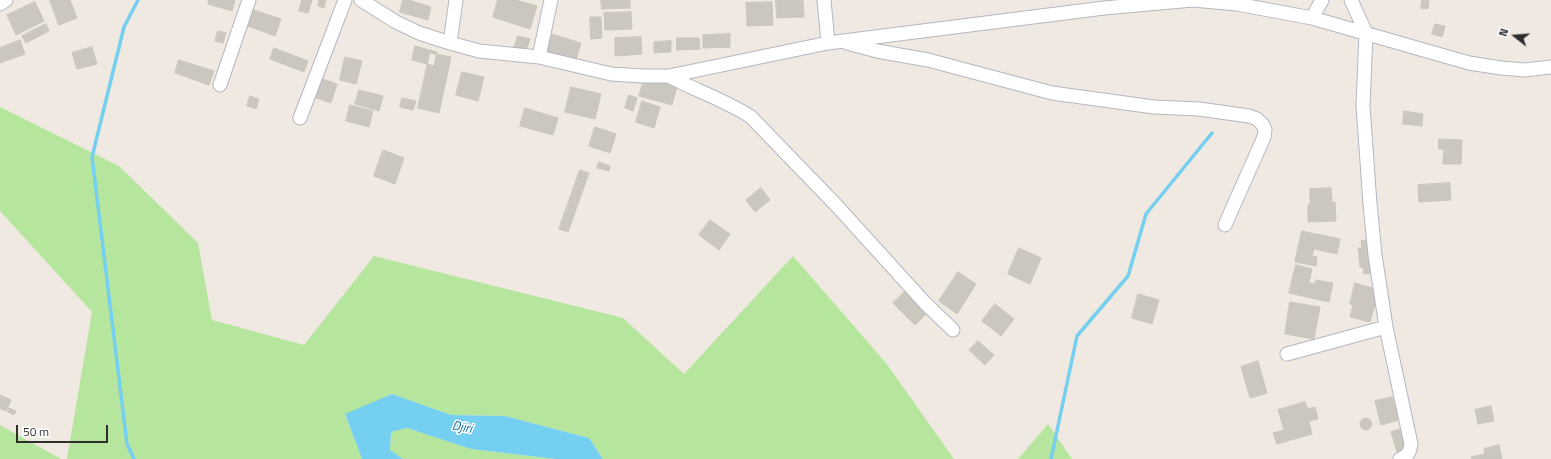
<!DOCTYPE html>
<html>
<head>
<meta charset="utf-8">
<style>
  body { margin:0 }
  #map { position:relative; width:1551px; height:459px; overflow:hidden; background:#efe9e1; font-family:"Titillium Web",sans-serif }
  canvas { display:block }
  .north { position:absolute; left:1495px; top:16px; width:40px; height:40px; -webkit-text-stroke:3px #fff; paint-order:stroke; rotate:287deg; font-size:11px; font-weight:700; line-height:16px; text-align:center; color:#2e2e2e }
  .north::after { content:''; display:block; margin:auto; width:14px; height:18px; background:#2e2e2e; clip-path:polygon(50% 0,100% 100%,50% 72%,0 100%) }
  .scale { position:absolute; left:16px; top:425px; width:92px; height:18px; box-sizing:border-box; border:2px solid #2e2e2e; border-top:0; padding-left:5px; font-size:12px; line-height:14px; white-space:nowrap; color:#2e2e2e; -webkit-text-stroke:3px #fff; paint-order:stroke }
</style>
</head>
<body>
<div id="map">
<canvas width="1551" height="459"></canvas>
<div class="north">N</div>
<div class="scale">50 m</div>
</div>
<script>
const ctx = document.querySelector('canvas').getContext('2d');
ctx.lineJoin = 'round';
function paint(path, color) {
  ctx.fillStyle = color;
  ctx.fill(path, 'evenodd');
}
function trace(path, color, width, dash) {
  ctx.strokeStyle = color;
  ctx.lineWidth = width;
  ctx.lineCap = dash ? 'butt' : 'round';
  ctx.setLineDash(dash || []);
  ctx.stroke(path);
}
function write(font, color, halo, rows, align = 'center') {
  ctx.font = font + ' "Titillium Web",sans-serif';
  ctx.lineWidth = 3;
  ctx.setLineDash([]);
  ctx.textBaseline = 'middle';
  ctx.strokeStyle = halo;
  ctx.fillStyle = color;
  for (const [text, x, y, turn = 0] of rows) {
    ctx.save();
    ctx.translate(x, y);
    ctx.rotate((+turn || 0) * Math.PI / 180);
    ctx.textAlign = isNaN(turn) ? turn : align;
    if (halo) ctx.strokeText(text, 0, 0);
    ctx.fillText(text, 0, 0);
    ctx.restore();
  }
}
paint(new Path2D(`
  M0 107 119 166 198 243 212 320 304 345 374 256 623 318 684 374 793 256 886 363 954 459H603L589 438 505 416 451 415 392 394 345 415 362 459H67L92 312 0 211Z
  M1048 424 1072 459H1018Z
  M0 425 61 459H0Z
  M407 428 471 449 556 459H403L390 450 391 432Z`), '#b6e59e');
paint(new Path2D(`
  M392 394 451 415 505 416 589 438 603 459H556L471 449 407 428 391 432 390 450 403 459H362L345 414Z`), '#75cff0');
trace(new Path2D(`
  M134 459 127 444 92 157 124 27 138 0
  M1051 459 1077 336 1128 276 1146 214 1212 133`), '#75cff0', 3.5);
const building = new Path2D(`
  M50 0H70L77 18 59 25Z
  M209 0H235L232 11 208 4Z
  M302 0H312L308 13 299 11Z
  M319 0H326L324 8 318 6Z
  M403 0H409L431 7 428 20 400 12Z
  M498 0H516L537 6 530 29 493 17Z
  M601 0H630V8L602 9Z
  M776 0H803L804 17 777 18Z
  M1422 0H1429L1428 9 1421 8Z
  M35 2 44 21 16 35 7 15Z
  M772 2 773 25 747 26 746 3Z
  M251 9 281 19 275 36 245 25Z
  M631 12 632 29 605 30 604 13Z
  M590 17H601L602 38 591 39Z
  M46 24 49 31 26 43 22 36Z
  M1435 24 1445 26 1442 37 1432 34Z
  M218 31 226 33 223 43 215 41Z
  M552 34 581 43 576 60 547 52Z
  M730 34V47L703 48V35Z
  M518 36 530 39 526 52 514 48Z
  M641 37 642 54 615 56V38Z
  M677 38H699L700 49 677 50Z
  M20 40 25 54 0 63V48Z
  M671 41V52L654 53V42Z
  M415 46 437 52 434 66 412 60Z
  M92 47 97 64 77 69 72 53Z
  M274 48 308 61 304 72 270 59Z
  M430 53 451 57 439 113 418 108Z
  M345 57 362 61 356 84 340 80Z
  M179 60 214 71 209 85 175 73Z
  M462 72 484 77 478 101 456 95Z
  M645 77 677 86 672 105 639 96Z
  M320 78 337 84 331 103 314 97Z
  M571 87 601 94 595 119 565 112Z
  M359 90 383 96 379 111 355 104Z
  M629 95 637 98 633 111 625 108Z
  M250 96 259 99 256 109 247 106Z
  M402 98 416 101 413 110 400 107Z
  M642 101 660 107 654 128 636 122Z
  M350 105 373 111 369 127 346 121Z
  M525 108 558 118 553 135 520 126Z
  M1404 111 1423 114 1422 126 1403 124Z
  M595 127 616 134 610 153 589 146Z
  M1439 139 1462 140 1461 164H1443L1444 149H1439Z
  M383 150 404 158 395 184 374 176Z
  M599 162 610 166 609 171 597 168Z
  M580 170 589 173 568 232 559 229Z
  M1450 183 1451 200 1419 202 1418 185Z
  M761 188 770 200 755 212 746 200Z
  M1331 188 1332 202H1335L1336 221 1308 222V205H1310V189Z
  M710 220 730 234 719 250 699 235Z
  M1302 231 1340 239 1337 254 1314 249 1312 256 1317 257 1316 266 1295 262Z
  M1370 240 1374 273 1364 274 1363 267H1360L1358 248H1362L1361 241Z
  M1019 248 1041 258 1030 284 1008 274Z
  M1296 265 1312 269 1309 283 1315 284 1316 280 1333 283 1329 302 1289 293Z
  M958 272 976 284 957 314 939 301Z
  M1355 283 1379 290 1370 322 1350 317 1353 305 1350 304Z
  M904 292 926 314 915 325 893 303Z
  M1138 294 1159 300 1152 324 1132 318Z
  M1290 302 1320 307 1314 339 1285 334Z
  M995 304 1014 319 1001 336 982 321Z
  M978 341 994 355 985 365 969 350Z
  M1258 361 1267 393 1250 398 1241 367Z
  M0 395 11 400 6 411 0 408Z
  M1392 397 1399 420 1381 425 1375 401Z
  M1305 402 1308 409 1315 407 1318 419 1309 421 1312 434 1277 444 1273 433 1284 430 1278 410Z
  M1491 406 1494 421 1478 424 1475 410Z
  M9 408 16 411 14 415 8 412Z
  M1360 424a6 6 0 1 1 12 0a6 6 0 1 1-12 0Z
  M1402 429 1408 450 1397 452 1391 432Z
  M1499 445 1502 459H1472L1471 457 1485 454 1484 449Z`);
paint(building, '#cbc7bf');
trace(building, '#cbc5ba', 1);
const street = new Path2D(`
  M361 0 396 22 419 33 450 43 479 51 539 57 611 74 642 76H669L828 43 1104 8 1193 0 1237 4 1312 18 1469 63 1501 68 1525 70 1551 67
  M824 0 828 43
  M1351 0 1366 33 1363 106 1370 204 1375 255 1386 327 1411 444C1410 452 1408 456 1400 459
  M0 4 6 0
  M1312 18 1322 0
  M450 43 456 0
  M847 43 877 51 928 60 1052 93 1154 107 1199 109 1249 116 1257 119 1263 125 1265 130 1264 137 1225 225
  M539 57 551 0
  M669 76C696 91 725 100 751 117L836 205 925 303 953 330
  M220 85 249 0
  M300 118 345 0
  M1287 354 1386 327`);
trace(street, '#b4b7c1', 15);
trace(street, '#fff', 13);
write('italic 13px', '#0d6fa3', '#fff', [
  ["Djiri",462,428,11]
]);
</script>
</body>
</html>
